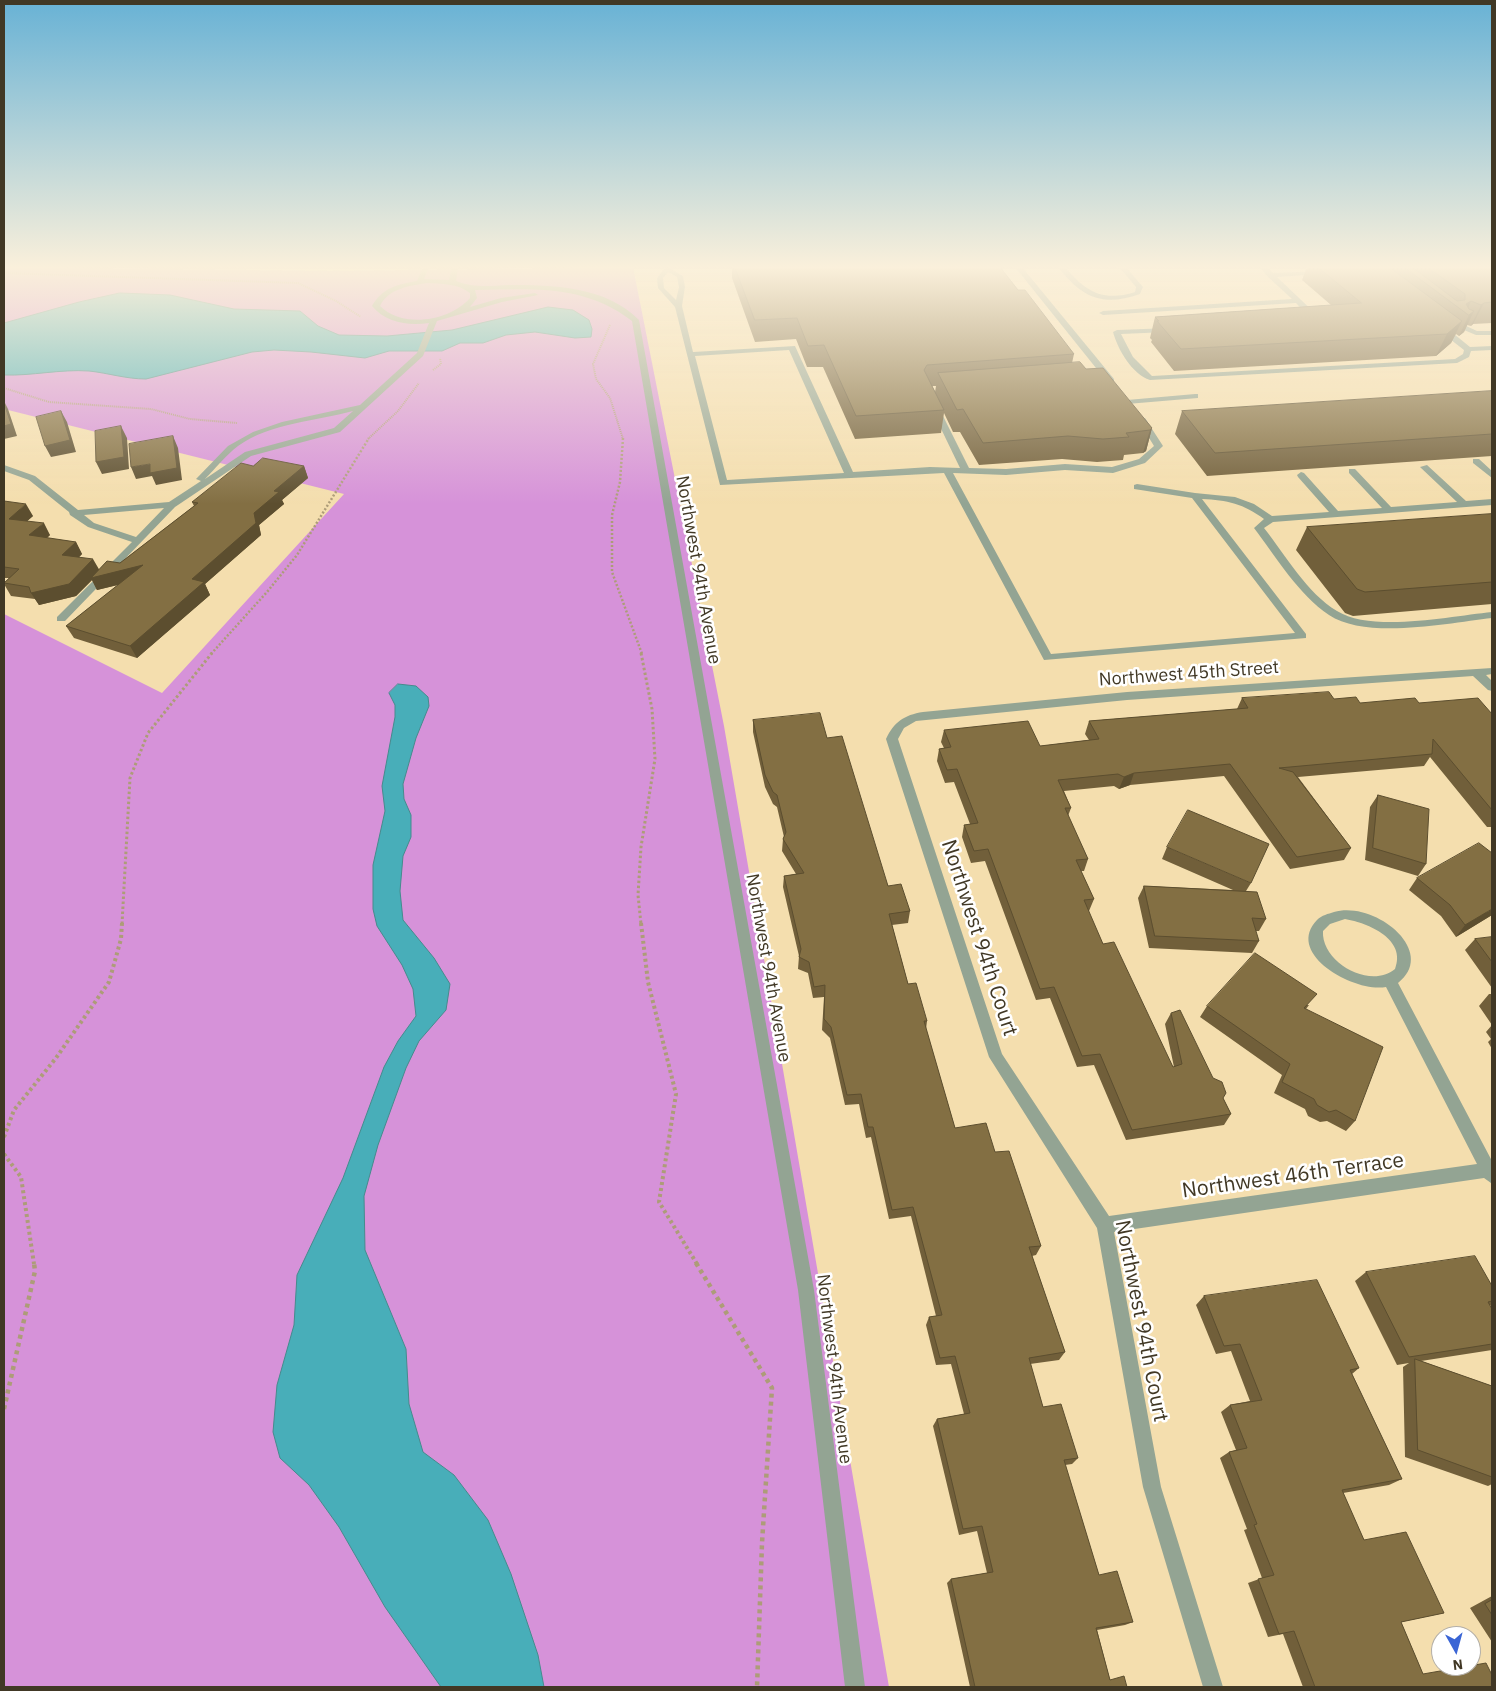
<!DOCTYPE html>
<html>
<head>
<meta charset="utf-8">
<style>
  body { margin:0 }
  #map { position:relative; width:1496px; height:1691px; overflow:hidden; background:#f4deae; font-family:"IBM Plex Sans",sans-serif }
  canvas { display:block }
  .frame { position:absolute; inset:0; border:5px solid #413825; pointer-events:none }
  .north { position:absolute; left:1431px; top:1626px; width:50px; height:50px; box-sizing:border-box; background:#fff; border:1px solid #b3afa8; border-radius:50%; rotate:173deg; font-size:14px; font-weight:700; line-height:20px; text-align:center; color:#413825 }
  .north::after { content:''; display:block; margin:auto; width:18px; height:22px; background:#3a65d5; clip-path:polygon(50% 0,100% 100%,50% 72%,0 100%) }
</style>
</head>
<body>
<div id="map">
<canvas width="1496" height="1691"></canvas>
<div class="frame"></div>
<div class="north">N</div>
</div>
<script>
const ctx = document.querySelector('canvas').getContext('2d');
ctx.lineJoin = 'round';
function paint(path, color) {
  ctx.fillStyle = color;
  ctx.fill(path, 'evenodd');
}
function trace(path, color, width, dash) {
  ctx.strokeStyle = color;
  ctx.lineWidth = width;
  ctx.lineCap = dash ? 'butt' : 'round';
  ctx.setLineDash(dash || []);
  ctx.stroke(path);
}
function write(font, color, halo, rows, align = 'center') {
  ctx.font = font + ' "IBM Plex Sans",sans-serif';
  ctx.lineWidth = 5;
  ctx.setLineDash([]);
  ctx.textBaseline = 'middle';
  ctx.strokeStyle = halo;
  ctx.fillStyle = color;
  for (const [text, x, y, turn = 0] of rows) {
    ctx.save();
    ctx.translate(x, y);
    ctx.rotate((+turn || 0) * Math.PI / 180);
    ctx.textAlign = isNaN(turn) ? turn : align;
    if (halo) ctx.strokeText(text, 0, 0);
    ctx.fillText(text, 0, 0);
    ctx.restore();
  }
}
paint(new Path2D(`
  M4 267 330 271 633 267 724 726 889 1687H4V614L162 693 344 494 4 409Z`), '#d692d9');
const water = new Path2D(`
  M120 293 170 295 234 309 300 311 318 326 339 335 387 336 452 330 548 307 573 310 589 320 592 329 591 337 575 338 535 332 506 335 483 343H460L442 351H389L365 358 311 352 274 350 252 352 146 379C126 379 108 373 89 371 60 369 32 376 4 375V323L79 302Z
  M398 684 416 686 428 697 429 706 416 738 403 784 404 799 411 815V837L403 856 400 891 403 920 434 958 450 984 446 1010 419 1041 406 1068 378 1145 364 1196 365 1250 406 1349 409 1404 423 1452 454 1475 488 1520 511 1574 538 1655 544 1687H441L385 1607 339 1527 309 1485 280 1458 273 1432 277 1385 294 1325 297 1275 343 1178 384 1067 398 1041 416 1016 413 989 402 965 377 926 373 909V865L385 811 382 786 395 717V705L389 693Z`);
paint(water, '#48aeb9');
trace(water, '#468b8d', 1);
trace(new Path2D(`
  M4 273 298 283 336 301 361 317
  M610 325 593 364 596 379 610 398 623 439
  M433 370 441 364 440 358
  M4 388 49 402 151 409 190 419 237 423
  M368 439 398 411 419 383`), '#ad9c78', 2, [1, 1]);
trace(new Path2D(`
  M623 438 620 482 612 515V572L642 654
  M211 654 267 592 297 555 369 438`), '#ad9c78', 2.5, [2, 2]);
trace(new Path2D(`
  M641 653 652 709 655 759 641 847 638 895 641 924
  M122 924 130 778 148 733 212 653`), '#ad9c78', 3, [2.5, 2.5]);
trace(new Path2D(`
  M641 923 648 982 676 1094 659 1202 697 1264
  M4 1137 14 1110 56 1058 109 982 121 939 122 923
  M4 1154 21 1177 34 1264`), '#ad9c78', 4, [3, 3]);
trace(new Path2D(`
  M696 1263 772 1388 762 1543 757 1687
  M4 1409 35 1271 34 1263`), '#ad9c78', 4.5, [4, 4]);
paint(new Path2D(`
  M423 267H429L424 279 449 280 452 267H458L456 281C473 288 490 286 509 285 552 285 606 286 639 320L814 1290 865 1687H845L798 1290 632 321C585 284 531 289 475 290L477 298 470 307 501 298 535 293 538 295 502 302 437 321 423 356 340 432 251 456 175 507 65 621H57V617L132 542 88 527 70 515 69 512 29 480 4 471V465L35 476 78 510 169 502 201 481 196 479 228 446 253 432 282 422 360 405 417 353 429 323C409 326 386 323 372 306 382 288 398 284 417 281ZM427 283C442 284 457 283 470 293V298C450 321 403 329 380 306 389 288 409 286 427 283ZM353 411 334 428 245 452 205 479C216 468 226 455 238 446 270 423 316 421 353 411ZM164 508 136 537 94 523 84 515Z
  M1015 267H1022L1114 379V383H1108Z
  M1058 267H1065C1086 292 1103 302 1135 292L1136 287 1119 267H1126L1143 287 1140 294C1103 307 1082 298 1058 267Z
  M1260 267H1267L1273 273 1324 271V273L1322 274 1277 277 1318 316V320H1312L1296 303 1103 315 1099 313 1103 311 1292 299 1267 276Z
  M665 268H669L683 276 685 287 682 306 693 352 795 346 853 472 930 467 960 468 931 408 935 406 939 408 969 468 1006 469 1065 464 1112 467 1139 459 1154 446 1138 420 1145 418 1163 446 1145 463 1113 473 1065 470 1006 475 953 473 1051 654 1295 633 1192 498 1134 489V485L1137 484 1195 493 1235 497 1254 504 1272 516 1329 512 1298 477 1297 475 1301 472 1304 473 1338 511 1382 508 1349 473V469H1355L1391 507 1457 502 1420 467 1427 465 1466 501 1492 499V505L1273 522 1264 528C1286 556 1307 593 1337 611 1372 633 1452 616 1492 612V618C1449 623 1366 640 1329 615 1299 595 1276 557 1254 528L1264 519C1244 504 1227 500 1202 499L1306 634V638L1044 660 944 473 720 485 675 307 658 288 657 278ZM668 272 677 277 679 287 676 300 664 288 663 278ZM789 350 844 473 727 480 695 356Z
  M1462 324 1477 331H1492V335H1476L1459 328 1458 326Z
  M1437 325H1443L1470 347 1492 346V350L1471 351 1469 357 1457 363 1150 380C1132 374 1118 350 1113 332L1117 330 1170 328V332H1167L1121 334 1133 357 1152 376 1455 359 1463 354 1464 350 1437 329Z
  M1195 394H1198V398L1127 404 1123 402 1127 400Z
  M1473 459H1479L1492 471V478L1473 463Z
  M1492 668V674L1486 675 1492 681V691L1488 690 1473 676 1127 700 916 721 904 728 898 739 1002 1054 1109 1216 1477 1164 1386 987C1355 993 1284 954 1317 920 1322 915 1328 914 1334 912 1374 900 1439 951 1398 983L1492 1161 1491 1183 1484 1178 1114 1232 1161 1487 1223 1687H1203L1143 1487 1097 1228 989 1057 886 739C894 722 904 715 923 712L1127 692ZM1345 919C1368 923 1407 939 1395 969 1370 990 1321 962 1323 931L1330 924Z`), '#93a493');
paint(new Path2D(`
  M732 267H1000L1018 290 1074 354 1072 363 1086 369 1152 428 1146 451 1143 453 1124 455 1123 460 1097 462 1062 459 979 465 960 432H953L944 413 941 433 855 439 823 367H807L796 339 755 342 732 278ZM932 386H936L935 392Z
  M1307 267H1492V323L1473 324 1471 326 1467 325 1464 332 1459 336 1456 334 1451 343 1436 356 1174 371 1151 342 1152 340 1150 338 1155 317 1331 305 1302 280Z
  M1492 391V456L1207 476 1175 434 1182 411Z
  M253 466H304L308 478 282 500 284 504 259 525 261 535 205 584 210 595 137 658 74 638 66 626 118 585 97 590 92 580 76 596 39 605 35 599 11 596 4 584 9 578H4V501L33 516 27 521 50 535 47 538 76 542 82 554 79 557 99 570 120 563 194 506 192 502Z
  M1492 514V604L1353 616 1345 613 1296 550 1307 527Z
  M1242 698 1334 699 1360 703H1419L1492 714V827H1487L1430 757 1424 766 1298 777 1351 848 1344 860 1290 869 1224 776 1130 785 1119 789 1114 786 1064 791 1071 808 1068 816 1088 859 1084 871H1081L1094 899 1089 911H1088L1103 944 1173 1067H1174L1165 1024 1171 1013 1223 1098 1231 1114 1224 1125 1126 1140 1094 1065 1077 1067 1050 998 1036 1000 985 861 971 863 962 837 964 825 970 824 954 782 945 783 937 761 939 749 944 748 941 742 944 730 1040 746 1089 740 1085 734 1089 721 1237 709Z
  M753 720 827 738 888 886 910 911 908 923 892 925 908 984 927 1021 926 1029 955 1128 995 1152 1041 1246 1036 1255 1032 1256 1065 1352 1059 1360 1030 1364 1043 1407 1078 1458 1072 1464 1065 1465 1099 1575 1133 1622 1125 1625 1097 1630 1110 1680 1127 1687H970L947 1583 951 1579 987 1573 977 1531 959 1535 933 1426 937 1419 964 1414 951 1364 936 1365 926 1325 929 1317 936 1316 911 1216 889 1219 871 1137 866 1138 859 1104 845 1105 830 1038 822 1030 824 997 813 998 808 973 798 969 799 956 783 887 784 876 796 874 782 851 783 839 784 837 777 807 773 804 765 787 753 732Z
  M1378 795 1426 864 1418 876 1365 860 1370 807Z
  M1167 847 1251 883 1246 891 1266 919 1259 931H1255L1259 941 1252 953 1149 948 1138 898 1144 886 1233 890 1162 859Z
  M1417 878 1492 915 1456 937 1441 916 1409 890Z
  M1492 937V988L1465 950 1475 939Z
  M1489 994H1492V1025L1479 1006Z
  M1309 1005 1306 1009 1355 1121 1346 1131 1327 1121 1320 1122 1308 1116 1305 1109 1274 1093 1282 1075 1200 1017 1207 1006Z
  M1492 1025V1049L1488 1042 1491 1039 1486 1032Z
  M1366 1272 1492 1286V1304L1490 1306 1492 1309V1350L1421 1361 1492 1386V1484L1488 1486 1405 1457 1403 1367 1409 1363 1397 1365 1355 1281Z
  M1204 1296 1359 1368 1352 1374 1402 1479 1389 1485 1343 1493 1364 1540 1444 1613 1401 1622 1423 1674 1492 1687H1303L1283 1634 1268 1637 1248 1583 1262 1578 1244 1530 1247 1529 1220 1458 1229 1452 1236 1450 1221 1412 1230 1405 1250 1401 1231 1351 1216 1354 1196 1305Z
  M1492 1596V1642L1470 1608Z`), '#715f3a');
paint(new Path2D(`
  M1471 301 1466 313V304Z
  M1484 303 1473 324 1471 326 1481 305Z
  M1474 311 1464 332 1459 336 1469 315Z
  M1462 321 1451 343 1436 356 1447 334Z
  M4 401 8 409 17 436 4 439Z
  M61 411 67 422 76 452 51 457 45 446Z
  M121 426 127 438 129 469 102 474 96 462Z
  M1152 428 1146 451 1143 453 1150 430Z
  M173 436 178 448 182 480 156 485 152 476 136 479 131 467 150 464Z
  M304 466 308 478 282 500 284 504 259 525 261 535 205 584 210 595 137 658 130 646 254 513 274 491Z
  M26 504 33 516 16 531 9 519Z
  M44 523 50 535 36 547 29 535Z
  M76 542 82 554 69 567 62 555Z
  M93 559 100 571 143 565 149 577 97 590 92 580 76 596 39 605 31 593Z
  M1134 773 1130 785 1119 789 1124 777Z
  M1492 909V915L1456 937 1465 925Z`), '#5c4e2f');
const building = new Path2D(`
  M735 267H1000L1018 290H1025L1074 354 927 365 924 370 944 410 856 416 824 345 808 346 797 318 755 320Z
  M1318 267H1389L1462 321 1447 334 1181 349 1157 321H1159L1155 317 1361 303Z
  M1404 267H1412L1457 301 1465 300V294L1427 267H1492V302L1484 303 1481 305 1471 301 1466 304 1469 309 1474 311 1469 315Z
  M1080 362 1086 369 1103 368 1152 428 1150 430 1126 433 1129 437 1103 439 1068 436 983 443 963 409 957 410 938 373Z
  M1492 391V434L1215 453 1182 411Z
  M4 403 11 424 4 426Z
  M61 411 70 440 45 446 36 417Z
  M121 426 124 457 96 462 95 431Z
  M173 436 177 468 150 473V464L131 467 129 444Z
  M263 458 304 466 274 491 279 492 254 513 256 523 192 579 204 582 130 646 66 626 143 565 91 578 107 561 120 563 198 503 192 502 241 463 253 466Z
  M4 501 26 504 9 519 44 523 29 535 76 542 62 555 93 559 69 584 31 593 29 587 4 583 19 569 4 567Z
  M1492 514V582L1365 592 1357 589 1307 527Z
  M1329 692 1334 699 1356 697 1360 703 1415 698 1419 703 1478 698 1492 714V810L1433 739 1432 754 1279 768 1293 772 1351 848 1297 857 1230 764 1134 773 1124 777 1118 774 1058 780 1071 808H1065L1088 859 1076 860 1094 899 1084 900 1103 944 1114 942 1173 1067 1182 1064 1171 1013 1180 1010 1213 1078 1222 1082 1226 1093 1223 1098 1231 1114 1132 1130 1100 1054 1082 1056 1054 987 1040 989 988 849 974 851 964 825 978 823 957 769 947 770 939 749 951 747 944 730 1028 721 1040 746 1099 739 1089 721 1248 708 1242 698Z
  M820 713 827 738 842 736 888 886 901 884 910 911 889 914 908 984 916 983 927 1021H924L955 1128 986 1123 995 1152 1009 1151 1041 1246 1029 1247 1065 1352 1029 1358 1043 1407 1061 1404 1078 1458 1064 1460 1099 1575 1117 1571 1133 1622 1096 1628 1110 1680 1124 1676 1127 1687H975L951 1579 993 1572 982 1526 963 1529 937 1419 970 1413 955 1356 940 1358 929 1317 942 1315 913 1207 892 1210 873 1127H868L861 1094 847 1095 831 1027 824 1019 825 985 814 987 809 962 799 957 801 949 784 876 804 873 783 839 786 832 777 795 773 792 765 775 753 720Z
  M1378 795 1429 809 1426 864 1373 848Z
  M1188 810 1269 844 1251 883 1167 847Z
  M1479 843 1492 853V909L1465 925 1450 905 1417 878Z
  M1144 886 1257 892 1266 919 1252 918 1259 941 1155 936Z
  M1492 937V962L1475 939Z
  M1255 953 1317 994 1304 1008 1383 1047 1355 1121 1336 1110 1329 1112 1317 1105 1314 1099 1282 1082 1290 1064 1207 1006Z
  M1475 1256 1492 1286V1301L1488 1302 1492 1309V1344L1409 1357 1366 1272Z
  M1317 1280 1359 1368 1350 1370 1402 1479 1342 1490 1364 1540 1406 1532 1444 1613 1401 1622 1423 1674 1486 1663 1492 1675V1687H1315L1294 1631 1279 1634 1258 1579 1274 1575 1254 1525 1257 1524 1229 1452 1247 1448 1230 1405 1262 1400 1240 1344 1224 1346 1204 1296Z
  M1415 1359 1492 1386V1477L1418 1450Z
  M1492 1600V1615L1485 1604Z`);
paint(building, '#836f43');
trace(building, '#5c4e2f', 1);
const sky = ctx.createLinearGradient(0, 0, 0, 504);
sky.addColorStop(0, '#68b2d5');
sky.addColorStop(0.53, '#faf0db');
sky.addColorStop(1, '#faf0db00');
ctx.fillStyle = sky;
ctx.fillRect(0, 0, 1496, 504);
write('18px', '#413825', '#fff', [
  ["Northwest 94th Avenue",698,570,80],
  ["Northwest 45th Street",1189,674,-4],
  ["Northwest 94th Avenue",768,968,80],
  ["Northwest 94th Avenue",834,1369,83]
]);
write('21px', '#413825', '#fff', [
  ["Northwest 94th Court",979,938,72],
  ["Northwest 46th Terrace",1293,1176,-8],
  ["Northwest 94th Court",1141,1321,79]
]);
</script>
</body>
</html>
